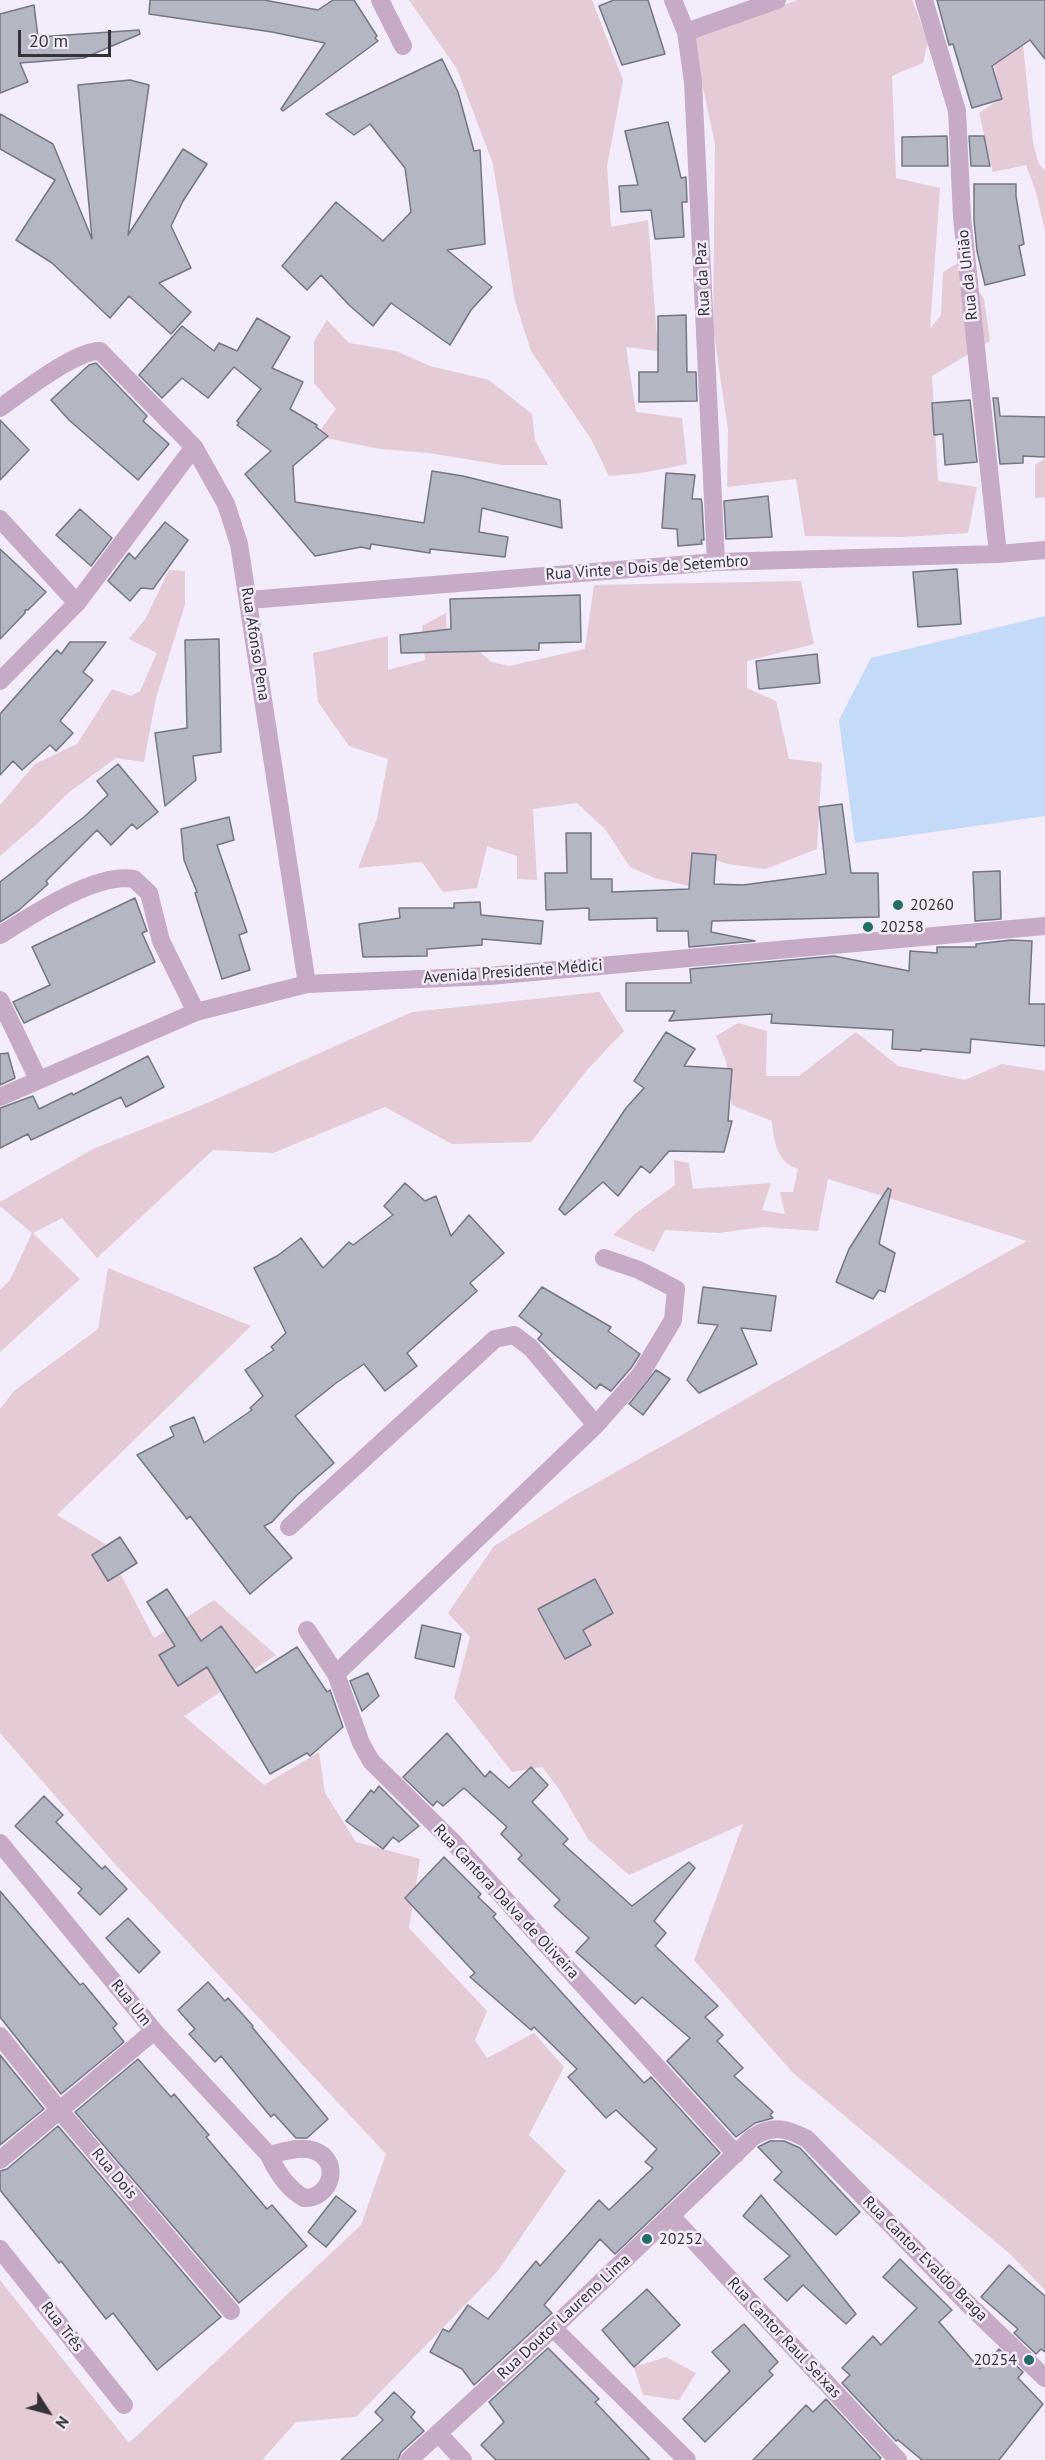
<!DOCTYPE html>
<html>
<head>
<meta charset="utf-8">
<style>
  body { margin:0 }
  #map { position:relative; width:1045px; height:2460px; overflow:hidden; background:#f2ecfb; font-family:"PT Sans",sans-serif }
  canvas { display:block }
  .north { position:absolute; left:18px; top:2382px; width:60px; height:60px; -webkit-text-stroke:4px #f2ecfb; paint-order:stroke; rotate:126deg; font-size:16px; font-weight:700; line-height:24px; text-align:center; color:#353338 }
  .north::after { content:''; display:block; margin:auto; width:21px; height:27px; background:#353338; clip-path:polygon(50% 0,100% 100%,50% 72%,0 100%) }
  .scale { position:absolute; left:18px; top:30px; width:93px; height:27px; box-sizing:border-box; border:3px solid #353338; border-top:0; padding-left:8px; font-size:18px; line-height:21px; white-space:nowrap; color:#353338; -webkit-text-stroke:4px #f2ecfb; paint-order:stroke }
</style>
</head>
<body>
<div id="map">
<canvas width="1045" height="2460"></canvas>
<div class="north">N</div>
<div class="scale">20 m</div>
</div>
<script>
const ctx = document.querySelector('canvas').getContext('2d');
ctx.lineJoin = 'round';
function paint(path, color) {
  ctx.fillStyle = color;
  ctx.fill(path, 'evenodd');
}
function trace(path, color, width, dash) {
  ctx.strokeStyle = color;
  ctx.lineWidth = width;
  ctx.lineCap = dash ? 'butt' : 'round';
  ctx.setLineDash(dash || []);
  ctx.stroke(path);
}
function write(font, color, halo, rows, align = 'center') {
  ctx.font = font + ' "PT Sans",sans-serif';
  ctx.lineWidth = 5;
  ctx.setLineDash([]);
  ctx.textBaseline = 'middle';
  ctx.strokeStyle = halo;
  ctx.fillStyle = color;
  for (const [text, x, y, turn = 0] of rows) {
    ctx.save();
    ctx.translate(x, y);
    ctx.rotate((+turn || 0) * Math.PI / 180);
    ctx.textAlign = isNaN(turn) ? turn : align;
    if (halo) ctx.strokeText(text, 0, 0);
    ctx.fillText(text, 0, 0);
    ctx.restore();
  }
}
paint(new Path2D(`
  M409 0H592L623 80 607 166 611 227 648 220 658 351 626 347 636 412 682 418 687 464 641 473 609 476 591 439 531 351 515 301 493 164 457 69Z
  M798 0H912L928 41 923 63 892 76 896 178 940 188 930 329 941 315 943 272 959 262 984 299 990 341 932 376 938 481 977 487 968 533 903 537 805 536 796 479 727 487 728 430 713 327 715 144 692 37Z
  M977 0 997 5 1023 45 1033 142 1038 162 1045 171V231L1036 192 1026 165 993 172 979 113 1002 98Z
  M327 320 349 343 396 351 430 366 489 380 532 414 535 440 548 465H502L429 453 380 449 316 436 336 409 314 383V341Z
  M1045 458V497L1035 498V465Z
  M169 570 185 571V604L156 698 144 762 116 758 68 793 38 823 0 856V805L35 764 77 744 112 689 131 696 140 691 157 653 129 639 146 618Z
  M801 581 814 644 747 661V688L776 701 789 759 822 763 817 849 765 869 728 864 692 853 689 886 655 878 630 867 605 829 577 803 533 809 537 880 517 879V856L487 846 477 888 443 892 422 862 358 868 377 819 388 759 349 746 318 702 313 653 388 636V670L425 660 422 626 446 613 447 649 479 651 491 662 509 666 585 649 594 585Z
  M599 992 624 1031 587 1070 531 1142 452 1144 385 1107 273 1153 213 1150 97 1258 62 1218 33 1233 80 1279 0 1352V1290L10 1280 32 1233 0 1206V1202L93 1149 198 1107 412 1012Z
  M738 1023 767 1031 766 1076H799L856 1032 898 1066 965 1080 1002 1064 1045 1071V2290L1009 2253 792 2072 694 1960 743 1824 629 1875 588 1839 559 1789 542 1767 512 1772 454 1698 470 1637 448 1613 494 1546 575 1495 1027 1241 828 1179 818 1231 763 1227 719 1233 665 1230 654 1252 613 1235 636 1213 675 1185 674 1160 689 1163 693 1189 771 1183 762 1210 785 1214 780 1192H793L798 1169C776 1162 774 1141 772 1121L732 1105 726 1061 716 1036Z
  M108 1268 251 1326 57 1515 105 1544 154 1638 214 1600 276 1655 184 1716 264 1785 319 1752 325 1793 356 1842 420 1859 409 1928 487 2011 475 2040 487 2058 534 2033 564 2067 529 2135 566 2171 497 2272 356 2417 296 2422 262 2460H0V2280L129 2443 361 2225 386 2154 115 1864 0 1733V1409L14 1391 98 1329Z
  M666 2357 696 2373 679 2400 643 2395 634 2367Z`), '#e4cbd5');
paint(new Path2D(`
  M1045 616V816L855 843 839 720 871 658Z`), '#c3daf9');
const building = new Path2D(`
  M150 0H264L318 10 333 0H354L377 36 375 38 378 41 283 111 281 109 325 43 272 32 149 14Z
  M614 0H648L665 54 622 65 599 6Z
  M937 0H1045V59L1030 40 992 66 1002 99 972 108 953 44 949 45Z
  M34 5 38 37 139 30 140 34 84 58 20 63 28 82 0 93V14Z
  M442 59 458 92 474 151 480 150 485 244 447 250 492 287 471 310 450 345 391 303 373 326 349 305 321 275 307 290 282 266 336 202 383 241 411 212 405 168 370 124 354 135 326 114Z
  M130 80 149 85 128 235 183 149 207 164 183 201 171 226 191 268 159 283 191 312 171 334 129 296 110 318 52 263 16 240 55 180 0 149V114L53 144 92 239 78 85Z
  M668 122 681 178 686 177 687 202H682L684 237 655 239 651 210 621 212 619 186 638 185 625 131Z
  M947 136 948 166H902V137Z
  M969 136H984L990 166H971Z
  M974 184H1016V196L1024 244 1019 246 1025 275 985 285 977 251 974 220Z
  M686 315 687 372H696L697 401 639 402V372H658V316Z
  M257 318 290 337 272 368 303 382 290 409 317 425 316 427 328 436 293 466 295 502 424 523 432 471 463 476 560 500 562 528 482 508 479 532 508 537 505 557 430 549V553L371 544 370 549 361 547 315 556 245 474 271 451 237 425 239 423 237 421 261 389 234 367 208 398 182 378 162 398 139 375 182 326 214 351 219 343 237 351Z
  M96 363 147 416 143 421 169 444 138 480 69 420 51 400 89 365Z
  M993 398H998L1000 416 1045 417V457L1023 456V463L1000 464Z
  M970 400 977 462 945 465 943 434 934 435 932 403Z
  M0 420 29 450 0 480Z
  M666 473 695 475 692 499H701L702 503 704 540H701L702 544 678 546 677 529 662 528Z
  M768 496 772 537 726 539 724 501Z
  M80 509 112 538 91 566 56 535Z
  M165 522 188 540 153 589 141 588 130 601 108 581 129 553 135 559Z
  M0 549 46 592 28 610H25V613L0 639Z
  M957 569 961 624 918 627 913 572Z
  M580 595 581 642 539 643V650L401 653 400 635 451 629 450 599Z
  M219 639 221 752 193 756 196 780 165 806 155 733 187 728 185 640Z
  M70 642H106L83 672 93 680 60 721 73 733 56 751 50 745 22 770 13 761 0 775V714L57 650 61 654Z
  M817 654 820 683 759 689 756 661Z
  M118 764 158 812 137 829 132 824 111 845 97 830 46 881 48 884 19 910 0 922V882L84 817 108 795 97 781Z
  M842 804 851 873H878L879 917 712 921 711 932 755 941 689 947 688 931H657V918L589 920V908L546 910 545 873H567L566 833H591V879H612V892L689 889 692 853 716 855 714 884 743 885 826 874 819 807Z
  M229 817 234 840 217 845 247 932 239 935 250 970 222 979 195 893 197 892 184 860 181 829Z
  M1000 871 1001 919 975 921 973 872Z
  M135 898 147 931 142 933 155 962 24 1023 13 1002 50 985 32 947Z
  M480 902 481 915 543 921 541 944 482 939V945L427 949V956L363 957 359 924 400 918 399 908H454V903Z
  M1011 940 1032 941 1029 1004H1045V1046L971 1039 970 1053 921 1049V1051L892 1049 893 1030 771 1023 772 1014 669 1021 675 1011H626V983H691L690 969 834 956 909 971 910 951 937 953V947H976V944Z
  M666 1032 695 1049 684 1066 732 1069 728 1121H732L724 1152 669 1151 650 1173 641 1166 618 1196 603 1182 565 1215 559 1209 626 1108 644 1088 634 1081Z
  M8 1053 15 1078 0 1085V1054Z
  M148 1056 164 1087 126 1107 121 1097 31 1140 28 1134 0 1148V1108L33 1096 39 1109 72 1093 73 1095Z
  M405 1183 425 1201 436 1196 451 1236 469 1215 504 1253 470 1283 477 1291 407 1353 417 1366 385 1391 364 1364 336 1383 295 1416 334 1463 297 1495 272 1522 264 1526 292 1558 250 1594 190 1516 187 1519 137 1455 174 1436 170 1427 194 1417 204 1443 252 1410 250 1408 263 1396 245 1370 274 1350 271 1347 286 1333 254 1268 277 1256 301 1238 323 1268 349 1242 353 1245 393 1215 384 1206Z
  M888 1188 891 1190 879 1244 895 1253 885 1292 879 1290 873 1299 836 1282 849 1249Z
  M542 1287 611 1327 608 1331 640 1354 631 1368 611 1391 600 1384 596 1389 554 1354 538 1339 542 1334 519 1316Z
  M703 1287 776 1296 771 1331 741 1328 757 1364 699 1393 687 1380 718 1325 698 1323Z
  M656 1370 670 1379 643 1415 629 1404Z
  M120 1537 137 1563 108 1581 92 1555Z
  M595 1579 613 1613 583 1630 591 1645 565 1659 538 1609Z
  M167 1589 201 1641 221 1626 256 1673 297 1647 327 1692 330 1690 343 1727 310 1756 307 1753 270 1774 207 1667 178 1686 159 1655 175 1646 147 1602Z
  M422 1625 461 1634 454 1667 415 1658Z
  M368 1673 379 1696 362 1711 350 1681Z
  M447 1733 485 1777 490 1771 509 1788 531 1767 548 1785 532 1802 568 1839 563 1844 632 1906 689 1862 695 1868 654 1921 666 1933 655 1946 718 2006 705 2017 723 2035 717 2041 743 2068 734 2076 773 2112 770 2115 773 2118 755 2123 736 2137 667 2061 690 2038 642 1997 635 2004 576 1952 589 1938 554 1906 560 1900 518 1859 522 1855 501 1834 507 1827 464 1788 443 1806 437 1801 433 1806 403 1777Z
  M379 1786 419 1826 399 1842 393 1837 383 1849 346 1821 371 1790 374 1793Z
  M44 1796 63 1815 56 1822 102 1869 105 1866 127 1889 100 1915 78 1893 82 1889 15 1826Z
  M444 1857 481 1894 478 1897 496 1914 493 1917 644 2083 651 2077 720 2153 615 2254 600 2239 544 2305 552 2313 474 2385 462 2369 430 2352 443 2329 449 2332 468 2305 488 2319 536 2261 540 2266 599 2200 609 2210 653 2168 645 2162 657 2149 616 2110 606 2118 568 2077 577 2069 534 2027 531 2030 470 1977 475 1973 405 1898Z
  M0 1891 80 1985 83 1983 117 2024 113 2028 124 2042 61 2094 0 2017Z
  M128 1918 160 1952 139 1973 106 1938Z
  M208 1982 225 2001 228 1998 253 2026 252 2027 328 2119 307 2138H296L274 2114 271 2117 221 2056 215 2062 189 2034 195 2029 178 2010Z
  M0 2055 44 2109 0 2145Z
  M138 2059 171 2097 174 2094 209 2135 206 2137 267 2209 272 2205 307 2246 239 2303 75 2112Z
  M58 2126 221 2317 157 2370 113 2313 106 2319 61 2261 59 2263 0 2190V2171L7 2169Z
  M770 2141H784L800 2148 860 2212 836 2235 774 2180 782 2172 758 2147Z
  M761 2195 856 2314 846 2324 803 2285 787 2301 764 2279 790 2256 743 2216Z
  M336 2196 356 2211 326 2247 308 2232Z
  M900 2259 952 2310 939 2322 980 2369 999 2349 1023 2372 1018 2378 1043 2404 999 2460H922L898 2440 896 2441 842 2383 850 2375 842 2368 873 2336 881 2345 917 2308 883 2277Z
  M1009 2265 1045 2296V2352L1041 2349 1036 2354 1014 2333 1018 2329 981 2297Z
  M647 2289 680 2325 634 2367 602 2330Z
  M744 2324 778 2362 769 2371 773 2375 705 2442 683 2419 730 2371 712 2352Z
  M548 2348 599 2399 595 2402 650 2460H496L481 2445 504 2422 489 2402Z
  M394 2392 415 2412 411 2417 424 2431 401 2452 398 2460H341L383 2420 375 2412Z
  M826 2399 881 2458 879 2460H753L806 2405 813 2412Z`);
paint(building, '#b4b6c4');
trace(building, '#747683', 1.5);
trace(new Path2D(`
  M380 0 403 46
  M673 0 686 32 693 82 716 562
  M924 0 957 111 962 217 998 554
  M686 32 777 0
  M0 408C21 393 76 350 100 351L194 447 226 504 239 544 307 984
  M0 519 77 603
  M249 600 716 562 998 554 1045 550
  M0 681 77 603 194 447
  M0 935C32 915 96 872 134 879L149 893 161 941 196 1012
  M0 1000 38 1079
  M596 1425 640 1375 673 1320 676 1289 639 1270 604 1258
  M289 1527 495 1339 514 1335 531 1348 596 1425 336 1674
  M307 1630 336 1674 361 1743 371 1761 454 1843 736 2154
  M0 1843 154 2031 269 2155C277 2173 287 2188 304 2198 331 2199 342 2161 315 2151 301 2145 283 2152 269 2155
  M0 2036 60 2111 231 2311
  M0 2160 154 2031
  M671 2216 898 2460
  M0 2249 124 2405
  M553 2328 687 2460
  M439 2434 463 2460
  M409 2460 553 2328 753 2137C773 2124 788 2129 807 2139L969 2305 1045 2378`), '#c7aac5', 18);
trace(new Path2D(`
  M0 1097 196 1012 307 984 489 976 1045 926`), '#c7aac5', 18);
for (const [x, y, r, color] of [
  [898,905,6,"#246d64"],
  [868,927,6,"#246d64"],
  [647,2239,6,"#246d64"],
  [1029,2360,6,"#246d64"]
]) {
  const dot = new Path2D();
  dot.arc(x, y, r, 0, 2 * Math.PI);
  ctx.fillStyle = color;
  ctx.fill(dot);
  trace(dot, '#f2ecfb', 2);
}
write('16px', '#353338', '#f2ecfb', [
  ["Rua da União",968,275,-96],
  ["Rua da Paz",703,279,-93],
  ["Rua Vinte e Dois de Setembro",647,568,-4],
  ["Rua Afonso Pena",255,644,81],
  ["Avenida Presidente Médici",513,972,-4],
  ["Rua Cantora Dalva de Oliveira",506,1902,47],
  ["Rua Um",131,2003,51],
  ["Rua Dois",114,2174,50],
  ["Rua Cantor Evaldo Braga",925,2259,45],
  ["Rua Doutor Laureno Lima",564,2317,-43],
  ["Rua Três",62,2327,52],
  ["Rua Cantor Raul Seixas",784,2338,47]
]);
write('16px', '#353338', '#f2ecfb', [
  ["20260",910,905],
  ["20258",880,927],
  ["20252",659,2239],
  ["20254",1017,2360,"right"]
], 'left');
</script>
</body>
</html>
